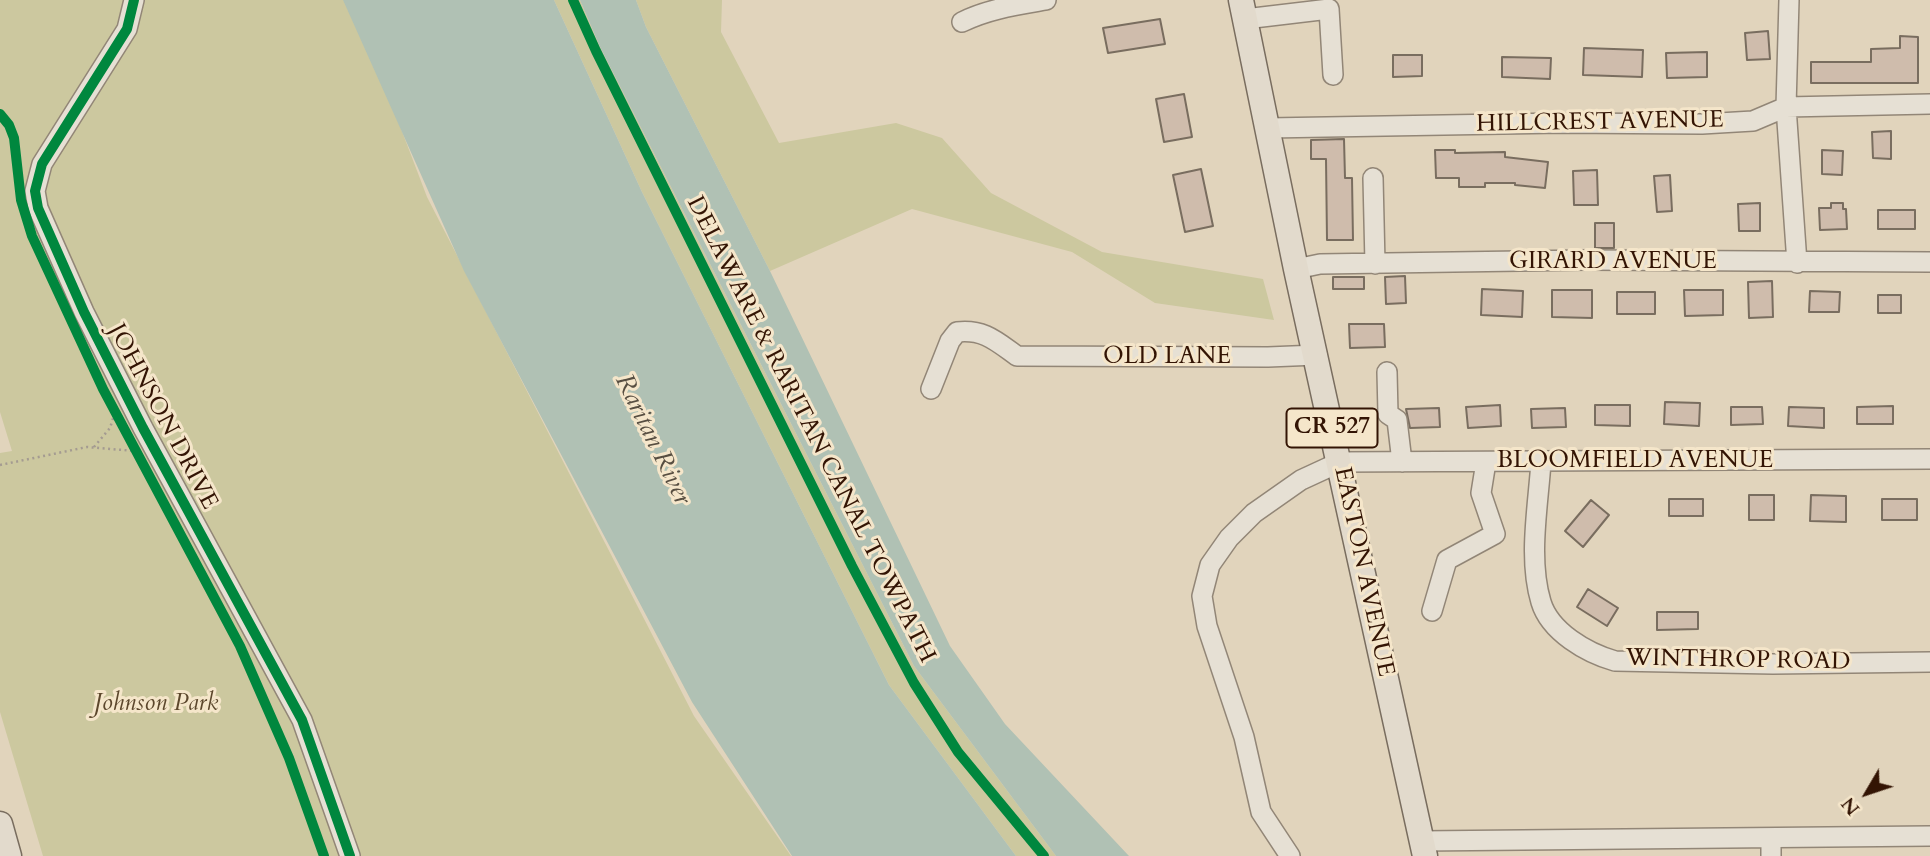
<!DOCTYPE html>
<html>
<head>
<meta charset="utf-8">
<style>
  body { margin:0 }
  #map { position:relative; width:1930px; height:856px; overflow:hidden; background:#e1d4bc; font-family:Cardo,serif }
  canvas { display:block }
  .north { position:absolute; left:1832px; top:758px; width:70px; height:70px; -webkit-text-stroke:5px #f5e6ca; paint-order:stroke; rotate:231deg; font-size:19px; font-weight:700; line-height:28px; text-align:center; color:#331404 }
  .north::after { content:''; display:block; margin:auto; width:24px; height:32px; background:#331404; clip-path:polygon(50% 0,100% 100%,50% 72%,0 100%) }
</style>
</head>
<body>
<div id="map">
<canvas width="1930" height="856"></canvas>
<div class="north">N</div>
</div>
<script>
const ctx = document.querySelector('canvas').getContext('2d');
ctx.lineJoin = 'round';
function paint(path, color) {
  ctx.fillStyle = color;
  ctx.fill(path, 'evenodd');
}
function trace(path, color, width, dash) {
  ctx.strokeStyle = color;
  ctx.lineWidth = width;
  ctx.lineCap = dash ? 'butt' : 'round';
  ctx.setLineDash(dash || []);
  ctx.stroke(path);
}
function write(font, color, halo, rows, align = 'center') {
  ctx.font = font + ' Cardo,serif';
  ctx.lineWidth = 6;
  ctx.setLineDash([]);
  ctx.textBaseline = 'middle';
  ctx.strokeStyle = halo;
  ctx.fillStyle = color;
  for (const [text, x, y, turn = 0] of rows) {
    ctx.save();
    ctx.translate(x, y);
    ctx.rotate((+turn || 0) * Math.PI / 180);
    ctx.textAlign = isNaN(turn) ? turn : align;
    if (halo) ctx.strokeText(text, 0, 0);
    ctx.fillText(text, 0, 0);
    ctx.restore();
  }
}
paint(new Path2D(`
  M0 0H352L427 197 694 716 791 856H43L0 712V453L12 451 0 412Z
  M554 0H580L600 47 914 666 1056 856H1016L889 685 642 192Z
  M636 0H722L721 32 779 143 896 123 942 138 991 193 1102 252 1263 279 1274 320 1155 303 1072 252 912 209 770 271 646 27Z`), '#ccc89f');
paint(new Path2D(`
  M343 0H554L642 192 889 685 1016 856H792L692 702 464 271Z
  M580 0H636L646 27 770 271 950 646 1005 724 1129 856H1056L914 666 600 47Z`), '#b0c1b4');
const building = new Path2D(`
  M1160 19 1165 44 1108 53 1103 28Z
  M1768 31 1770 59 1747 60 1745 33Z
  M1900 36 1918 37V83H1811V62H1871V49L1900 48Z
  M1584 48 1643 50 1642 77 1583 75Z
  M1707 52V77L1667 78 1666 53Z
  M1393 55H1422V76L1393 77Z
  M1502 57 1551 58 1550 79 1502 77Z
  M1184 94 1192 137 1164 142 1156 99Z
  M1891 131V159L1873 158 1872 132Z
  M1344 139 1345 178H1352L1353 240H1327L1326 159H1311V140Z
  M1435 150H1455V153L1505 152V157L1548 162 1545 188 1515 185V183H1485V187H1459V178H1436Z
  M1822 150 1843 151 1842 175 1822 174Z
  M1201 169 1213 226 1185 232 1173 175Z
  M1597 170 1598 205H1574L1573 171Z
  M1670 175 1672 211 1657 212 1654 176Z
  M1760 203V231H1739L1738 204Z
  M1831 203H1843V209H1846L1847 229 1820 230 1819 208H1831Z
  M1878 210H1915V229H1878Z
  M1595 223H1614V248H1595Z
  M1405 276 1406 303 1386 304 1385 277Z
  M1333 277H1364V289H1333Z
  M1772 281 1773 317 1749 318 1748 282Z
  M1482 289 1523 291 1522 317 1481 315Z
  M1552 290H1592V318L1552 317Z
  M1684 290H1723V315L1685 316Z
  M1810 291 1840 292 1839 312H1809Z
  M1617 292H1655V314H1617Z
  M1878 295H1901V313H1878Z
  M1349 324H1384L1385 347 1350 348Z
  M1665 402 1700 403 1699 426 1664 424Z
  M1500 405 1501 426 1468 428 1466 407Z
  M1595 405H1630V426L1595 425Z
  M1893 406V424H1857V407Z
  M1731 407H1762L1763 424 1731 425Z
  M1789 407 1824 408V428L1788 426Z
  M1439 408 1440 427 1410 428 1406 409Z
  M1565 408 1566 427 1532 428 1531 409Z
  M1749 495H1774V520H1749Z
  M1811 495 1846 496V522L1810 521Z
  M1669 499H1703V516H1669Z
  M1882 499H1917V520H1882Z
  M1591 500 1609 515 1583 547 1565 531Z
  M1588 589 1618 608 1607 626 1577 607Z
  M1657 612H1698V629L1657 630Z`);
paint(building, '#cfbcac');
trace(building, '#796d5f', 2);
const minor = new Path2D(`
  M134 0 127 29 42 164 35 191 38 208 84 312 143 428 302 720 350 856
  M1789 0 1786 107 1797 263
  M1245 19 1329 9 1333 75
  M962 22C988 9 1017 5 1046 0
  M1268 128 1561 123 1702 124 1753 121 1786 107 1930 104
  M1373 178 1375 264
  M1296 269 1320 264 1587 260 1930 262
  M1387 372 1388 414 1397 420 1402 462
  M931 389 950 341 957 332C984 329 996 341 1017 356L1268 357 1317 355
  M1541 462C1538 507 1528 559 1541 602 1550 632 1587 653 1615 661L1773 664 1930 662
  M1432 611 1447 560 1495 534 1481 493 1486 462
  M1771 838V856
  M1421 841 1930 836
  M1290 856 1261 812 1244 737 1207 626 1202 596 1210 565 1229 538 1254 513 1301 480 1340 462 1930 459`);
const major = new Path2D(`
  M1241 0 1296 269 1425 856
  M0 824 9 856`);
trace(minor, '#928677', 22);
trace(major, '#796d5f', 27);
trace(new Path2D(`
  M94 447 110 428 115 412
  M0 465 87 447 135 451`), '#a49b91', 2.5, [2, 3.5]);
trace(minor, '#e6e0d4', 19);
trace(major, '#e2dacc', 24);
trace(new Path2D(`
  M134 0 127 29 42 164 35 191 38 208 84 312 143 428 302 720 350 856
  M573 0 596 51 852 566 914 683 958 752 1044 856
  M0 114 9 125 14 138 21 200 32 236 103 389 240 646 289 758 324 856`), '#00873e', 10);
for (const [x, y, w] of [
  [1332,428,91]
]) {
  const box = new Path2D();
  box.roundRect(x - w / 2, y - 19.5, w, 39, 5);
  ctx.fillStyle = '#f5e6ca';
  ctx.fill(box);
  trace(box, '#331404', 2);
}
write('bold 23px', '#331404', null, [
  ["CR 527",1332,428]
]);
write('24px', '#331404', '#f5e6ca', [
  ["HILLCREST AVENUE",1600,123,-1],
  ["GIRARD AVENUE",1613,262],
  ["OLD LANE",1167,357],
  ["JOHNSON DRIVE",162,417,62],
  ["DELAWARE & RARITAN CANAL TOWPATH",810,430,63],
  ["BLOOMFIELD AVENUE",1635,461],
  ["EASTON AVENUE",1363,572,78],
  ["WINTHROP ROAD",1738,661,1]
]);
write('italic 24px', '#5c472c', '#f5e6ca', [
  ["Johnson Park",156,704]
]);
write('italic 26px', '#574e41', '#f5e6ca', [
  ["Raritan River",652,440,64]
]);
</script>
</body>
</html>
